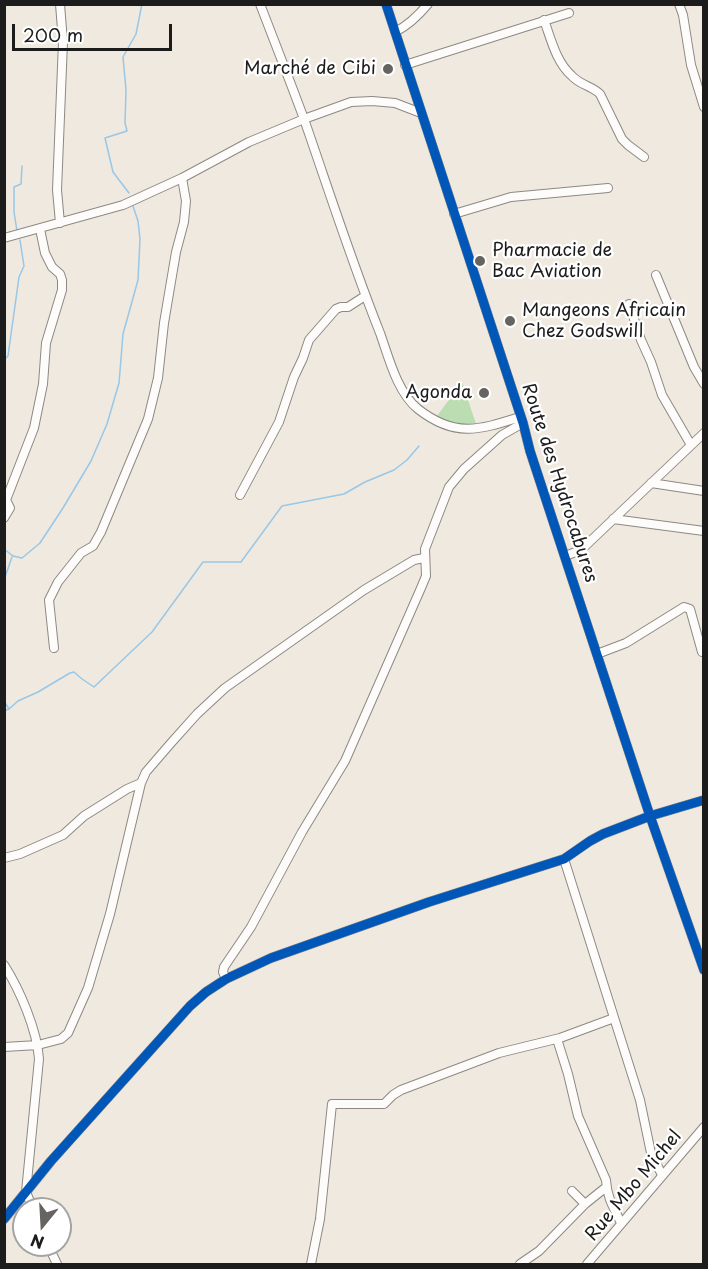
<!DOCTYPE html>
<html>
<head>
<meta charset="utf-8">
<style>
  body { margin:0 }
  #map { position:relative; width:708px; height:1269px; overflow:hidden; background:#f0e9df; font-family:"Playpen Sans",sans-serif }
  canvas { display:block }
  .frame { position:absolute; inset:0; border:6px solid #1c1c1c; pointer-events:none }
  .north { position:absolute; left:12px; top:1197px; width:60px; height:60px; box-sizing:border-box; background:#fff; border:2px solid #a4a4a4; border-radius:50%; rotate:198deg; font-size:16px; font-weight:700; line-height:24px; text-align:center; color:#1c1c1c }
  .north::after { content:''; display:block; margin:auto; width:21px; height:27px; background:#666460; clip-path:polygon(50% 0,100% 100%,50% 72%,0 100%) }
  .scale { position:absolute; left:12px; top:24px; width:160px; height:27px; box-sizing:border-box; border:3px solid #1c1c1c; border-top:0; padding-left:8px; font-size:18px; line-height:21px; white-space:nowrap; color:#1c1c1c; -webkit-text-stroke:4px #fff; paint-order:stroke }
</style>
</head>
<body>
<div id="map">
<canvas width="708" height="1269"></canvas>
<div class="frame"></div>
<div class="north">N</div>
<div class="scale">200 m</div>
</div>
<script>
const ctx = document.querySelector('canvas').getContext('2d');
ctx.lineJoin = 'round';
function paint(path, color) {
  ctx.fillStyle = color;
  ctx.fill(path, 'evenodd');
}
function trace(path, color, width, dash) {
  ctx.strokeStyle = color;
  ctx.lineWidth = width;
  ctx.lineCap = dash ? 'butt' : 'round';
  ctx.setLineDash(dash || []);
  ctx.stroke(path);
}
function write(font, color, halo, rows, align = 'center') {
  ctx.font = font + ' "Playpen Sans",sans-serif';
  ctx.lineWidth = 4.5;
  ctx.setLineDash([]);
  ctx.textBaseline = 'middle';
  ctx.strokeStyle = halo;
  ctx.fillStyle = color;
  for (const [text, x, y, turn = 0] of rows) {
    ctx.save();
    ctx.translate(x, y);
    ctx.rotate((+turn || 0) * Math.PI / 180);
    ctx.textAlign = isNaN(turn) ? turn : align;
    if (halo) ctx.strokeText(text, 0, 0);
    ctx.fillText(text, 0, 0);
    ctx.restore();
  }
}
paint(new Path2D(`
  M462 382 476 424 454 426 437 420V416Z`), '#baddb2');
trace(new Path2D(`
  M129 193 113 172 105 138 127 131 125 123 126 90 123 57 136 34 142 4
  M17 231 14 212V187L21 184 22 166
  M4 360 8 356 19 277 24 266 20 240
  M4 549 13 556 22 558 40 543 63 508 91 461 107 424 119 383 123 334 138 280 140 239 138 221 133 206
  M4 580 12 557
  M4 701 9 709 4 711
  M9 709 18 701 38 692 70 673 74 672 82 679 94 687 152 632 203 562H241L282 506 344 494 365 482 394 470 407 460 419 446`), '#98c7e7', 1.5);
const minor = new Path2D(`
  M260 4C275 43 290 81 304 119 329 191 352 263 380 333 389 358 397 392 418 409 455 438 479 430 520 417
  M386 4 523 423 530 451 650 816 704 970
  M679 4 683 15 691 65 704 107
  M544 20C551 39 556 62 572 76 580 85 592 86 600 94L622 139 628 145 644 157
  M395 32C409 25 418 16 428 4
  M405 65 569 13
  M454 214 511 197 608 188
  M60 223 57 190 63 42 60 4
  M4 238 123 205 182 178 249 142 304 119 351 102 372 101 395 103 421 113
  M656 275 694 367 704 384
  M629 304 641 340 651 362 662 395 691 445
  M651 483 704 491
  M240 495 279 422 294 377 303 358 309 340 336 309 341 307H348L365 296
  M4 518 10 508 6 500 34 428 43 384 46 343 62 290V280L60 274 52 267 45 253 40 229
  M613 519 704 531
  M565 556 581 550 704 433
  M54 648 49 600 58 582 81 553 93 546 101 532 148 419 158 378 164 323 176 252 184 222 186 201 182 178
  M597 654 626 643 684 607 690 609 702 652
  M4 858 20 854 63 835 84 816 127 789 141 783
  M564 859 640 1100 651 1153 662 1175
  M4 965C20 990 37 1030 39 1059L26 1192 33 1209
  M226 979 223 972 224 967 251 927 302 832 345 761 421 588 426 576 425 549 449 487 464 469 502 435 523 423
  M557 1039 568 1074 578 1116 606 1180C607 1198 614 1208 621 1223
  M4 1047 38 1045 61 1039 68 1033 88 988 110 914 141 783 146 772 171 743 197 714 225 688 364 590 414 560 424 558
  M572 1191 585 1204 605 1188
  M4 1219 51 1161 190 1006 206 992 226 979 271 958 429 902 564 859 590 841 603 834 650 816 704 800
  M48 1245 57 1264
  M311 1264 320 1219 332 1104H384L393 1095 401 1090 499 1053 560 1038 614 1018
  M520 1264 539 1251 585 1204
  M587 1264 704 1127`);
trace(minor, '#8c8984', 10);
trace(minor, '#fdfcfa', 8);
trace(new Path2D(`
  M386 4 523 423 530 451 650 816 704 970
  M4 1219 51 1161 190 1006 206 992 226 979 271 958 429 902 564 859 590 841 603 834 650 816 704 800`), '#0057b8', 9);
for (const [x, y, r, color] of [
  [388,69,6,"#666460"],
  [480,261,6,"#666460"],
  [510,321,6,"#666460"],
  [484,393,6,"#666460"]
]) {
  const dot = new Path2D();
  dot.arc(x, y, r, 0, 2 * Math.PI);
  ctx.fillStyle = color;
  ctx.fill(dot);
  trace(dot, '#fff', 2);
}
write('18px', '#1c1c1c', '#fff', [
  ["Marché de Cibi",376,69],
  ["Pharmacie de",492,251,"left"],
  ["Bac Aviation",492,272,"left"],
  ["Mangeons Africain",522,311,"left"],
  ["Chez Godswill",522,332,"left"],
  ["Agonda",472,393]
], 'right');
write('18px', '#1c1c1c', '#fff', [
  ["Route des Hydrocabures",559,483,72],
  ["Rue Mbo Michel",634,1186,-50]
]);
</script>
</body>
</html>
